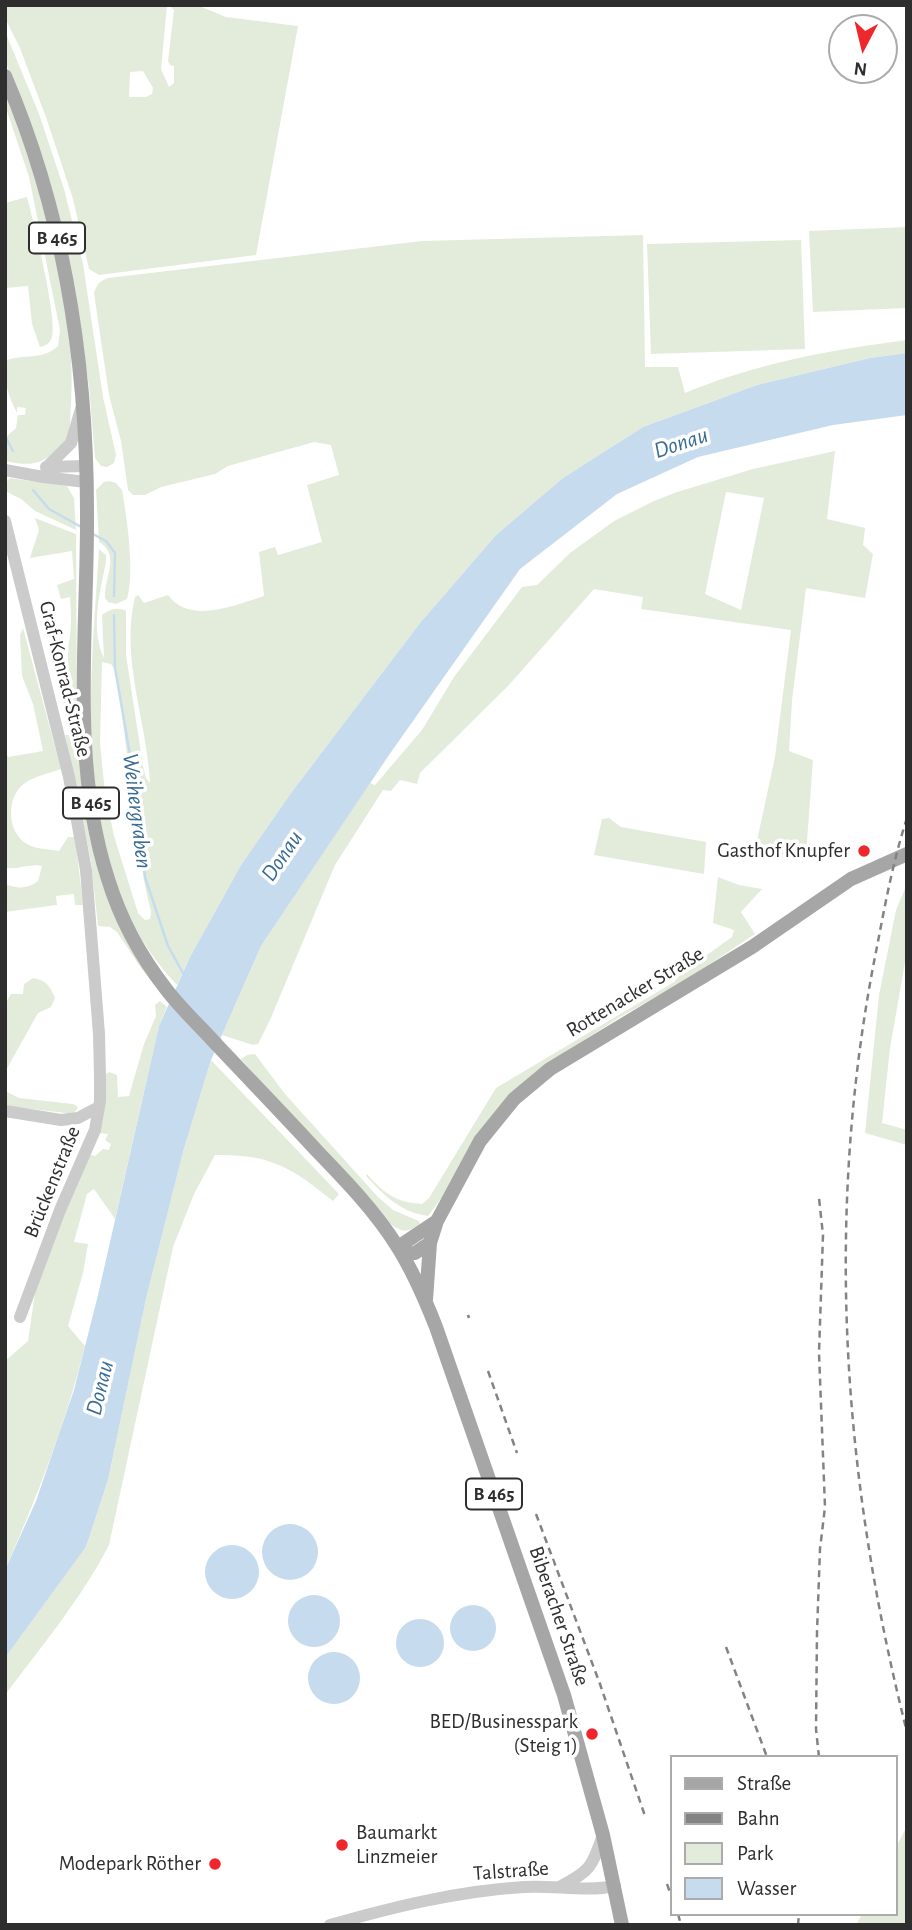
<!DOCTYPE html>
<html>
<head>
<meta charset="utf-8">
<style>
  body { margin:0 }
  #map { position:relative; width:912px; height:1930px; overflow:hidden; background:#fff; font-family:"Alegreya Sans",sans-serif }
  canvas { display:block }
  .frame { position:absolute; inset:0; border:7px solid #2e2e2e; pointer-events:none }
  .legend { position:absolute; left:670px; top:1755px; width:228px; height:161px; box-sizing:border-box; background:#fff; border:2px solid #ababab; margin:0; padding:9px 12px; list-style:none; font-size:21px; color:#2e2e2e }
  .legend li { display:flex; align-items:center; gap:14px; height:35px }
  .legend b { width:35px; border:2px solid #ababab }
  .north { position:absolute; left:828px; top:14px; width:70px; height:70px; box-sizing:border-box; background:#fff; border:2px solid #ababab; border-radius:50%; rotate:187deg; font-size:19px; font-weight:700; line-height:28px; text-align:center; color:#2e2e2e }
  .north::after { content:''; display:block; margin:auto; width:24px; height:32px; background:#ed272b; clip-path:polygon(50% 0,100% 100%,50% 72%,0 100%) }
</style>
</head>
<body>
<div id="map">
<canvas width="912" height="1930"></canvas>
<div class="frame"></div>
<ul class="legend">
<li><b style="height:9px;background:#a6a6a6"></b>Straße</li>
<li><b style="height:9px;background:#838383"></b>Bahn</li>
<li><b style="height:19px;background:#e3ecdb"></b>Park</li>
<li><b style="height:19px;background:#c6dbed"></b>Wasser</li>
</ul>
<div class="north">N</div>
</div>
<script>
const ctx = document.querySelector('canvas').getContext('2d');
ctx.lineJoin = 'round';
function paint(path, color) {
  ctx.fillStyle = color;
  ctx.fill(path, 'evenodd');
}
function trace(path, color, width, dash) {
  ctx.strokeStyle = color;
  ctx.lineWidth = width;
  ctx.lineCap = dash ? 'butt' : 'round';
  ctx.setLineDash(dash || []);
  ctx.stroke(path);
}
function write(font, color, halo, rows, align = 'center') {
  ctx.font = font + ' "Alegreya Sans",sans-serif';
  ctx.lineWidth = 7;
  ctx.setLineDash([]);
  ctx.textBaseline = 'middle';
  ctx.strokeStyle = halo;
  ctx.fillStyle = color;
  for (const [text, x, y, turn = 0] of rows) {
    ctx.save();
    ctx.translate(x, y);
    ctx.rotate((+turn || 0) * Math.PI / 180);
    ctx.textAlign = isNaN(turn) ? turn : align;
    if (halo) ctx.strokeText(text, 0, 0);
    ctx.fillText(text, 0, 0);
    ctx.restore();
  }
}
paint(new Path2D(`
  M5 5H167L161 69 169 87 174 83V66L170 65 168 61 174 10 169 5H197L226 17 298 26 256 255 99 275 89 269 73 199 47 120 20 48 5 18ZM143 71 153 88 152 94 146 97H129L130 72Z
  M5 31 39 114 64 189 83 264 103 397 116 455 114 463 107 467 101 466 95 458 89 386 69 262 14 82 5 61Z
  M5 93C40 182 78 309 71 404 70 414 71 426 68 436 66 441 62 444 58 448 43 466 27 466 5 461V438L16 428 18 415H25L26 408 17 407V413C7 392 5 385 5 361 23 353 43 361 58 346L60 330 29 177 5 105Z
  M27 197C33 219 58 320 52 337 50 343 46 346 40 347L32 324 28 286 5 288V203Z
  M907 227V308L813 312 809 231Z
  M643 235 645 367H678L685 393C758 363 829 350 907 340V353L870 358 757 385 643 427 563 478 496 535 420 623 291 793 241 865 190 957 177 985C68 870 90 695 99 549L106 555V562C100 592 90 629 104 658L102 615C108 610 118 606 126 611V655L143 766 146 778 150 783C147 721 120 659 135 597L138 595 144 603 168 595C189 625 236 605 264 596L259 552 275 547 278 555 322 542 307 485 339 475 331 445 314 442 228 466 215 474 161 487 145 495H133L128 490 121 441 109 395 94 293C97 284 100 281 108 278L422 241ZM102 662 111 664 117 673 137 837 145 886 151 912 150 919 145 920 138 913 114 836 105 793 100 743Z
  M801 240 805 349 651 354 647 244Z
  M835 451 827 519 865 528 863 545 873 554 865 598 806 588 792 701 789 751 813 760 806 855 799 858 755 850 775 757 791 630 641 609 643 597 594 589 508 686 420 773 417 784 400 780 391 791 383 790 335 865 270 1020 258 1044 253 1045 222 1035 261 946 370 783 375 785 422 730 454 677 522 587 537 585 570 553 614 521 654 501 677 492 753 469ZM726 492 764 498 741 610 705 594Z
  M10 478 67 486 74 498 76 530 35 511 21 499 5 491V483Z
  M109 481 116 483 122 490C127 518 135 573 127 599L116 604 108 602 105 598C104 577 121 555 99 542L96 490 104 482Z
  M35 518 76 534 77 718 80 771 89 836 102 883 161 992 141 968 117 932 110 927 98 926 91 861 65 735H69L63 700 70 692C70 676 66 657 69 642 72 626 71 613 70 597L61 599 57 585 74 579 72 551 30 558 39 530Z
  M23 628 61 769C50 773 35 776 25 783 6 796 6 832 27 844 35 849 49 849 59 851L68 837H75L83 905H75L74 894 56 896 57 905 5 912V884C18 889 27 889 38 881L42 866C30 863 18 870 5 868V751L8 757 43 751 33 704 22 676 20 635Z
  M609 818 621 827 706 842 704 874 594 855 602 819Z
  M718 877 739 885 762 889 741 912 755 934 683 982 620 1017 552 1061 512 1092 480 1132 443 1196 428 1216C400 1212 385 1196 366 1176L367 1174C385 1194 395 1202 422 1204L429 1198 496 1088 674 982 683 972 732 937 734 930 713 923Z
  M907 884V951L890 1048 882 1123 907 1130V1145L865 1133 879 995 896 910Z
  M33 978C46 980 50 986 55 998L51 1007 38 1013 5 1072V1004L11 994H23L24 984Z
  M160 1001 167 1007 159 1026 115 1219 94 1189 87 1194 74 1242 88 1244 83 1273 68 1326 85 1346C66 1423 37 1497 5 1570V1361L28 1341 36 1286 88 1154 95 1156 103 1149 109 1150 111 1144 105 1140 108 1134 98 1133 106 1074 109 1072 117 1075 118 1097 129 1096 144 1044 156 1016 155 1005Z
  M255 1054 285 1094 378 1197 393 1210 419 1221 420 1224C406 1234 401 1232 388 1222L274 1098 241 1059 247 1055Z
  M211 1060 339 1194 333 1201C291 1167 270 1154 215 1155L194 1194 173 1247 109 1545C81 1599 42 1646 5 1695V1658L86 1547 108 1480 146 1299 183 1152Z
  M5 1087 7 1092 19 1098 73 1104 78 1107 74 1114 6 1106Z
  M907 1826V1925H856L862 1914H896V1847Z`), '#e3ecdb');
paint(new Path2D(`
  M907 353V415L833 425 698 457 617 494 520 569 389 755 261 946 211 1060 183 1152 146 1299 108 1480 86 1547 5 1658V1570L36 1501 74 1390 98 1295 159 1026 190 957 241 865 291 793 420 623 496 535 563 478 643 427 692 409 757 385 870 358Z
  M262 1552a28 28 0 1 1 56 0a28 28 0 1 1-56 0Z
  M205 1572a27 27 0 1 1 54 0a27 27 0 1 1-54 0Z
  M288 1621a26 26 0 1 1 52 0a26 26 0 1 1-52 0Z
  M450 1628a23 23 0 1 1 46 0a23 23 0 1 1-46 0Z
  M396 1643a24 24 0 1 1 48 0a24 24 0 1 1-48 0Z
  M308 1678a26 26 0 1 1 52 0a26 26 0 1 1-52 0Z`), '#c6dbed');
trace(new Path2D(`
  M5 436 13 451
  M33 490 49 509 83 528
  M91 533 106 541 115 553 114 596
  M114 615 115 668 135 784 145 877 168 946 183 973`), '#c6dbed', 2.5);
trace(new Path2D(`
  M46 467 86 466
  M47 467 71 443 81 409
  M5 470 43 477 86 482
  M5 521 69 777 86 870 99 1034 100 1077V1101L95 1130 60 1210 20 1317
  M5 1111 61 1120 78 1118 99 1107
  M561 1886C591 1871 592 1866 603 1835
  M330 1925C393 1907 458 1891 524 1887 554 1885 585 1892 615 1886`), '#cbcbcb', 12);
trace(new Path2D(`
  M5 76C65 216 88 371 87 522 87 640 71 765 108 879 120 918 141 957 166 989 181 1009 200 1026 217 1045 250 1080 284 1115 317 1151 345 1180 375 1211 397 1246 413 1271 425 1299 436 1327L564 1695 603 1835 622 1925
  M398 1247 437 1221
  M402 1254 415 1253 430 1243 437 1221 480 1141 514 1099 550 1069 752 947 851 879 907 854
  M426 1300 430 1243`), '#a6a6a6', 14);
trace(new Path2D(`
  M907 818C891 867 883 917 873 967 825 1223 843 1480 907 1732
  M468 1315 469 1318
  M488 1371 517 1453
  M536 1514 600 1684 645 1816
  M726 1647 767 1757
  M819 1757 816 1729 817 1632 820 1549 825 1507 819 1353 823 1235 819 1198
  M667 1884 672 1898
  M678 1914 681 1925
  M798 1925 799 1914`), '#838383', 2.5, [7, 5]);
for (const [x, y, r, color] of [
  [864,851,7,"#ed272b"],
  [592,1734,7,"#ed272b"],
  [342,1845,7,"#ed272b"],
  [215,1864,7,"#ed272b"]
]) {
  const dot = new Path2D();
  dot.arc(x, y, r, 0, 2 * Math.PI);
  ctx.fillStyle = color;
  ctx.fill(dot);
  trace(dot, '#fff', 2.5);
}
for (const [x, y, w] of [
  [57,238,56],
  [91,803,56],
  [494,1494,56]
]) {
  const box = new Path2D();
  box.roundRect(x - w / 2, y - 15.5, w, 31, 5);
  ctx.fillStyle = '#fff';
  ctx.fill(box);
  trace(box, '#2e2e2e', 2);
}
write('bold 19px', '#2e2e2e', null, [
  ["B 465",57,238],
  ["B 465",91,803],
  ["B 465",494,1494]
]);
write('21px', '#2e2e2e', '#fff', [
  ["Graf-Konrad-Straße",65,679,76],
  ["Rottenacker Straße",635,992,-31],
  ["Brückenstraße",52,1182,-68],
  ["Biberacher Straße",559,1616,71],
  ["Talstraße",511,1871,-4]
]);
write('21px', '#2e2e2e', '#fff', [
  ["Gasthof Knupfer",850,851],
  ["BED/Businesspark",578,1722],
  ["(Steig 1)",578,1746],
  ["Baumarkt",356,1833,"left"],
  ["Linzmeier",356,1857,"left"],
  ["Modepark Röther",201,1864]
], 'right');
write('italic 23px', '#386b93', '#fff', [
  ["Donau",681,443,-18],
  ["Weihergraben",137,811,83],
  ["Donau",282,856,-56],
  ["Donau",100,1388,-76]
]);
</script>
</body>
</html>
